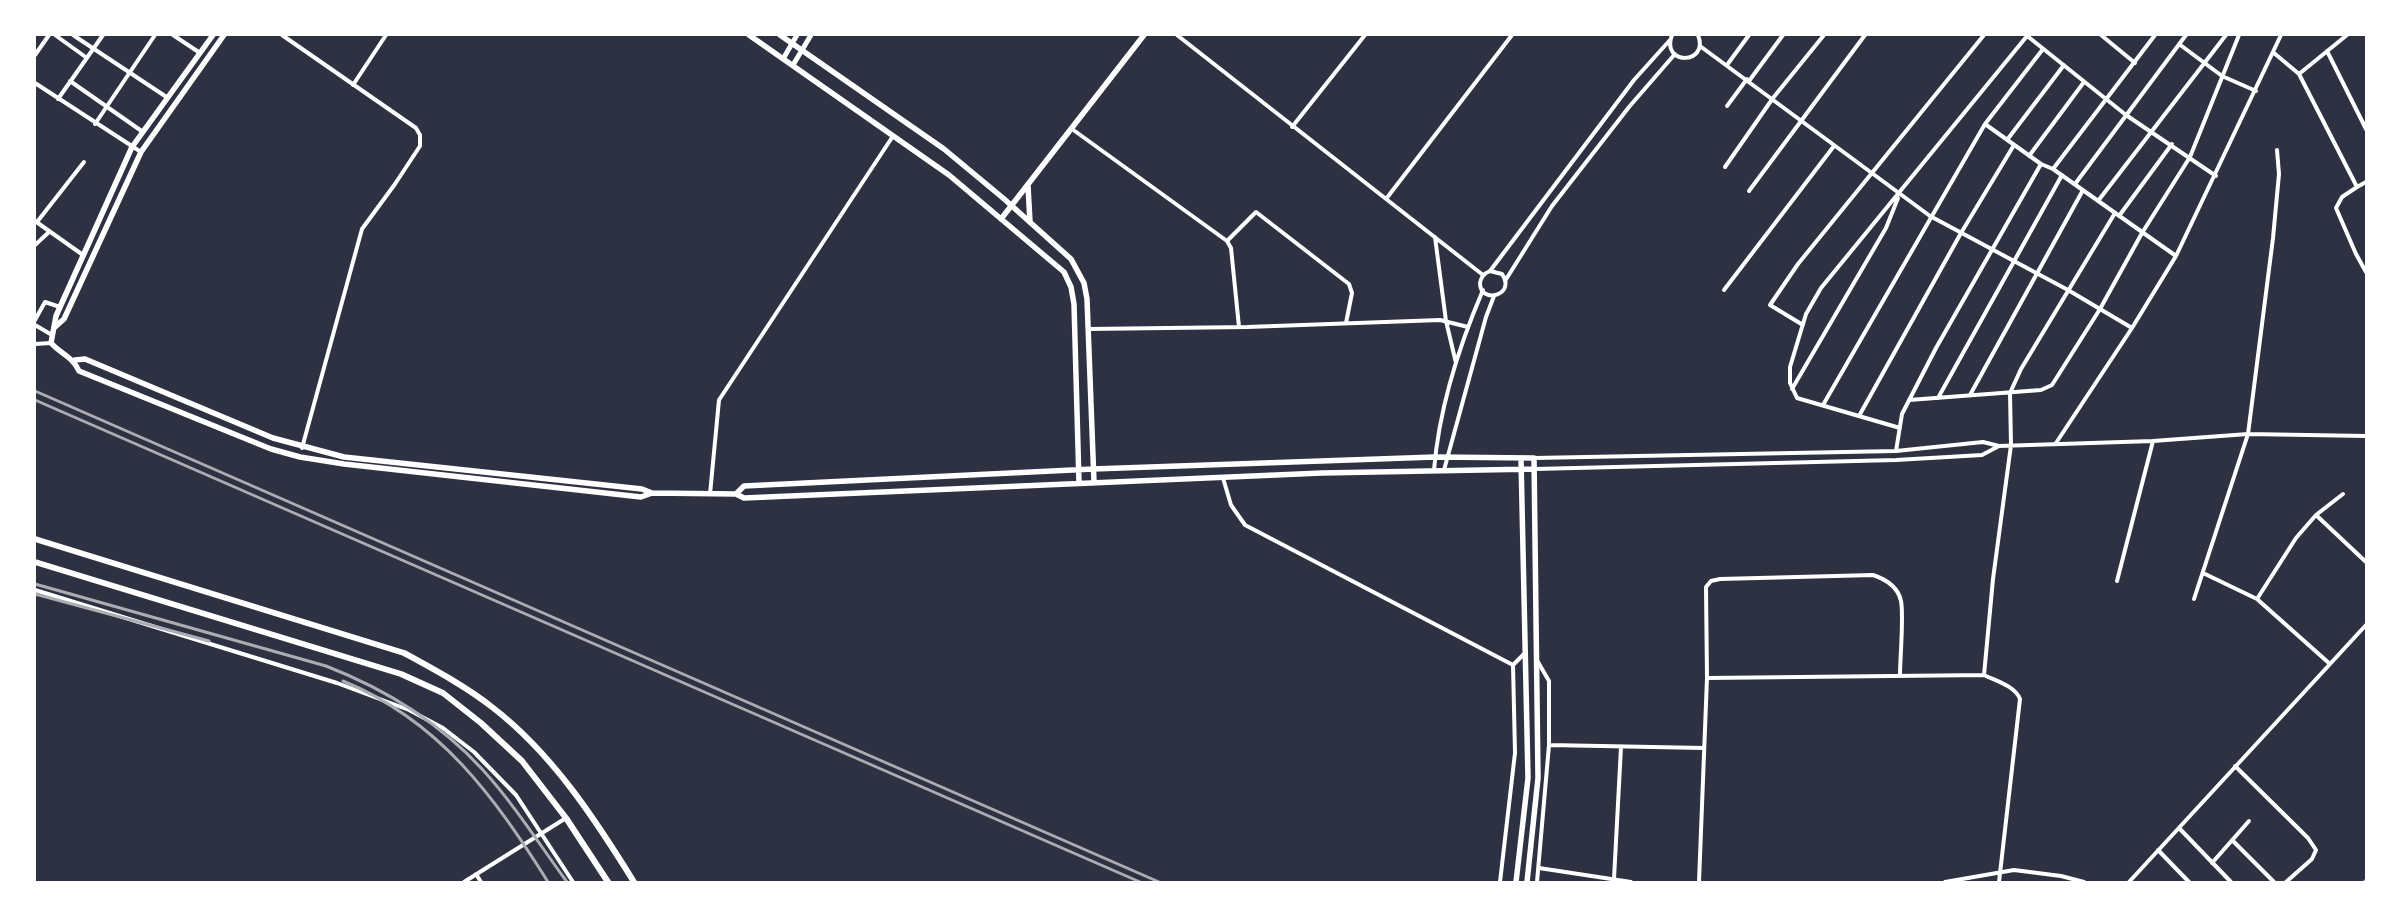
<!DOCTYPE html>
<html>
<head>
<meta charset="utf-8">
<style>
  body { margin:0 }
  #map { position:relative; width:2401px; height:917px; overflow:hidden; background:#2d3142; font-family:Signika,sans-serif }
  canvas { display:block }
  .frame { position:absolute; inset:0; border:36px solid #fff; pointer-events:none }
</style>
</head>
<body>
<div id="map">
<canvas width="2401" height="917"></canvas>
<div class="frame"></div>
</div>
<script>
const ctx = document.querySelector('canvas').getContext('2d');
ctx.lineJoin = 'round';
function trace(path, color, width, dash) {
  ctx.strokeStyle = color;
  ctx.lineWidth = width;
  ctx.lineCap = dash ? 'butt' : 'round';
  ctx.setLineDash(dash || []);
  ctx.stroke(path);
}
trace(new Path2D(`
  M55 35 87 58
  M73 35 168 98
  M173 35 200 53
  M282 35 416 128 420 135V146L395 184 362 229 302 448
  M1177 35 1483 275
  M1672 35C1660 66 1710 65 1698 35
  M2026 35 2126 115 2216 176
  M2101 35 2135 63
  M2179 44 2222 76 2256 91
  M1700 46 1930 216 2068 290 2132 328
  M2327 51 2366 129
  M2274 53 2299 74 2347 35
  M35 55 49 35
  M1727 65 1749 35
  M2299 74 2357 187 2366 182
  M70 81 143 132
  M1749 81 1783 35
  M35 83 141 152
  M353 85 386 35
  M58 99 103 35
  M1727 106 1747 79
  M95 124 155 35
  M1985 124 2041 164
  M1292 127 1365 35
  M1072 129 1227 241 1231 248 1239 327
  M2007 140 2064 65
  M2029 156 2084 82
  M1725 167 1773 98 1824 35
  M2053 169 2155 35
  M2075 184 2186 35
  M2357 187 2342 197 2336 208 2356 254 2366 272
  M1749 191 1865 35
  M1386 199 1512 35
  M2098 201 2226 35
  M2119 216 2172 144
  M35 221 83 255
  M37 222 84 162
  M1435 237 1446 321 1456 363
  M1227 241 1256 212 1349 284 1352 293 1346 323
  M35 245 49 232
  M1490 271 1502 274C1517 295 1480 305 1480 283 1481 276 1485 273 1490 271L1634 80 1670 40
  M1505 281 1552 206 1629 107 1675 54
  M1724 290 1834 146
  M35 320 45 302 60 307
  M35 325 52 335
  M1803 325 1770 305 1798 264 1984 35
  M1088 329 1247 327 1440 320 1468 327
  M35 344 51 343
  M1792 389 1886 228 1898 198
  M1970 395 2083 190
  M1938 398 2062 175
  M1909 400 2041 390 2052 385 2100 309 2142 233 2190 157 2239 35
  M1823 405 1985 124 2043 49
  M1859 416 1961 233 2014 145
  M1900 428 1797 398 1790 383V367L1806 314 1821 288 2027 36
  M2056 443 2132 328 2176 256 2281 35
  M1896 451 1902 414 1936 348 2041 164 2053 169 2176 256
  M1534 458 1896 451 1983 442 1999 446
  M1535 469 1896 460 1982 455 1999 446 2153 441 2248 434 2366 436
  M1434 470C1439 409 1459 346 1483 290
  M1444 470 1486 317 1494 296
  M1223 478 1231 505 1245 525 1513 665
  M710 494 719 400 893 136
  M2316 515 2366 562
  M2203 573 2257 599 2330 664
  M2117 581 2153 441
  M35 590 337 683 409 710 443 728 474 752 516 795 573 882
  M2194 599 2248 434 2273 238 2279 174 2277 150
  M2257 599 2296 538 2316 515 2343 494
  M1984 675 1993 579 2011 445 2010 393 2021 369 2115 213
  M1707 678 1984 675C1996 681 2015 686 2020 699L1999 882
  M1549 745 1704 748
  M2235 766 2308 838 2316 850 2312 859 2286 882
  M2179 828 2231 882
  M2232 840 2274 882
  M2158 850 2189 882
  M2212 863 2249 821
  M1539 868 1631 882
  M476 874 481 882
  M1614 879 1621 747
  M464 882 566 818
  M1500 882 1515 753 1513 665 1526 652
  M1537 882 1549 745V681L1538 662
  M1699 882 1707 678 1706 587 1711 581 1720 579 1873 575C1885 579 1898 587 1901 601 1904 616 1900 657 1900 675
  M1945 882 2014 870 2061 876 2084 882
  M2129 882 2366 625`), '#fff', 4);
trace(new Path2D(`
  M783 59 797 35
  M793 65 811 35`), '#fff', 5);
trace(new Path2D(`
  M213 35 132 147 56 316 51 343C61 354 73 357 79 371L271 449 300 457 344 464 641 497 652 493 736 494 744 498 1322 473 1535 469
  M749 35 949 175 1064 272 1071 287 1074 304 1079 483
  M780 35 944 149 1003 198 1071 259 1084 283 1087 299 1094 482
  M1028 186 1030 222
  M1001 219 1144 35
  M55 327 64 319 141 152 224 35
  M75 360 85 359 273 438 344 457 642 489 652 493
  M736 494 744 486 1093 469 1435 457 1534 458 1538 778 1527 882
  M1516 882 1528 778 1521 459`), '#fff', 5.5);
trace(new Path2D(`
  M35 539 404 653C435 670 465 686 492 707 552 753 595 819 634 882
  M35 562 401 674 443 693 481 723 522 761 566 818 608 882`), '#fff', 6);
trace(new Path2D(`
  M35 391 1159 882
  M35 400 1140 882
  M35 584 326 666C385 689 439 722 482 769 514 804 539 844 567 882
  M35 594 209 641
  M343 681C440 721 494 796 548 882
  M2364 882 2366 880`), '#abadb3', 3);
</script>
</body>
</html>
